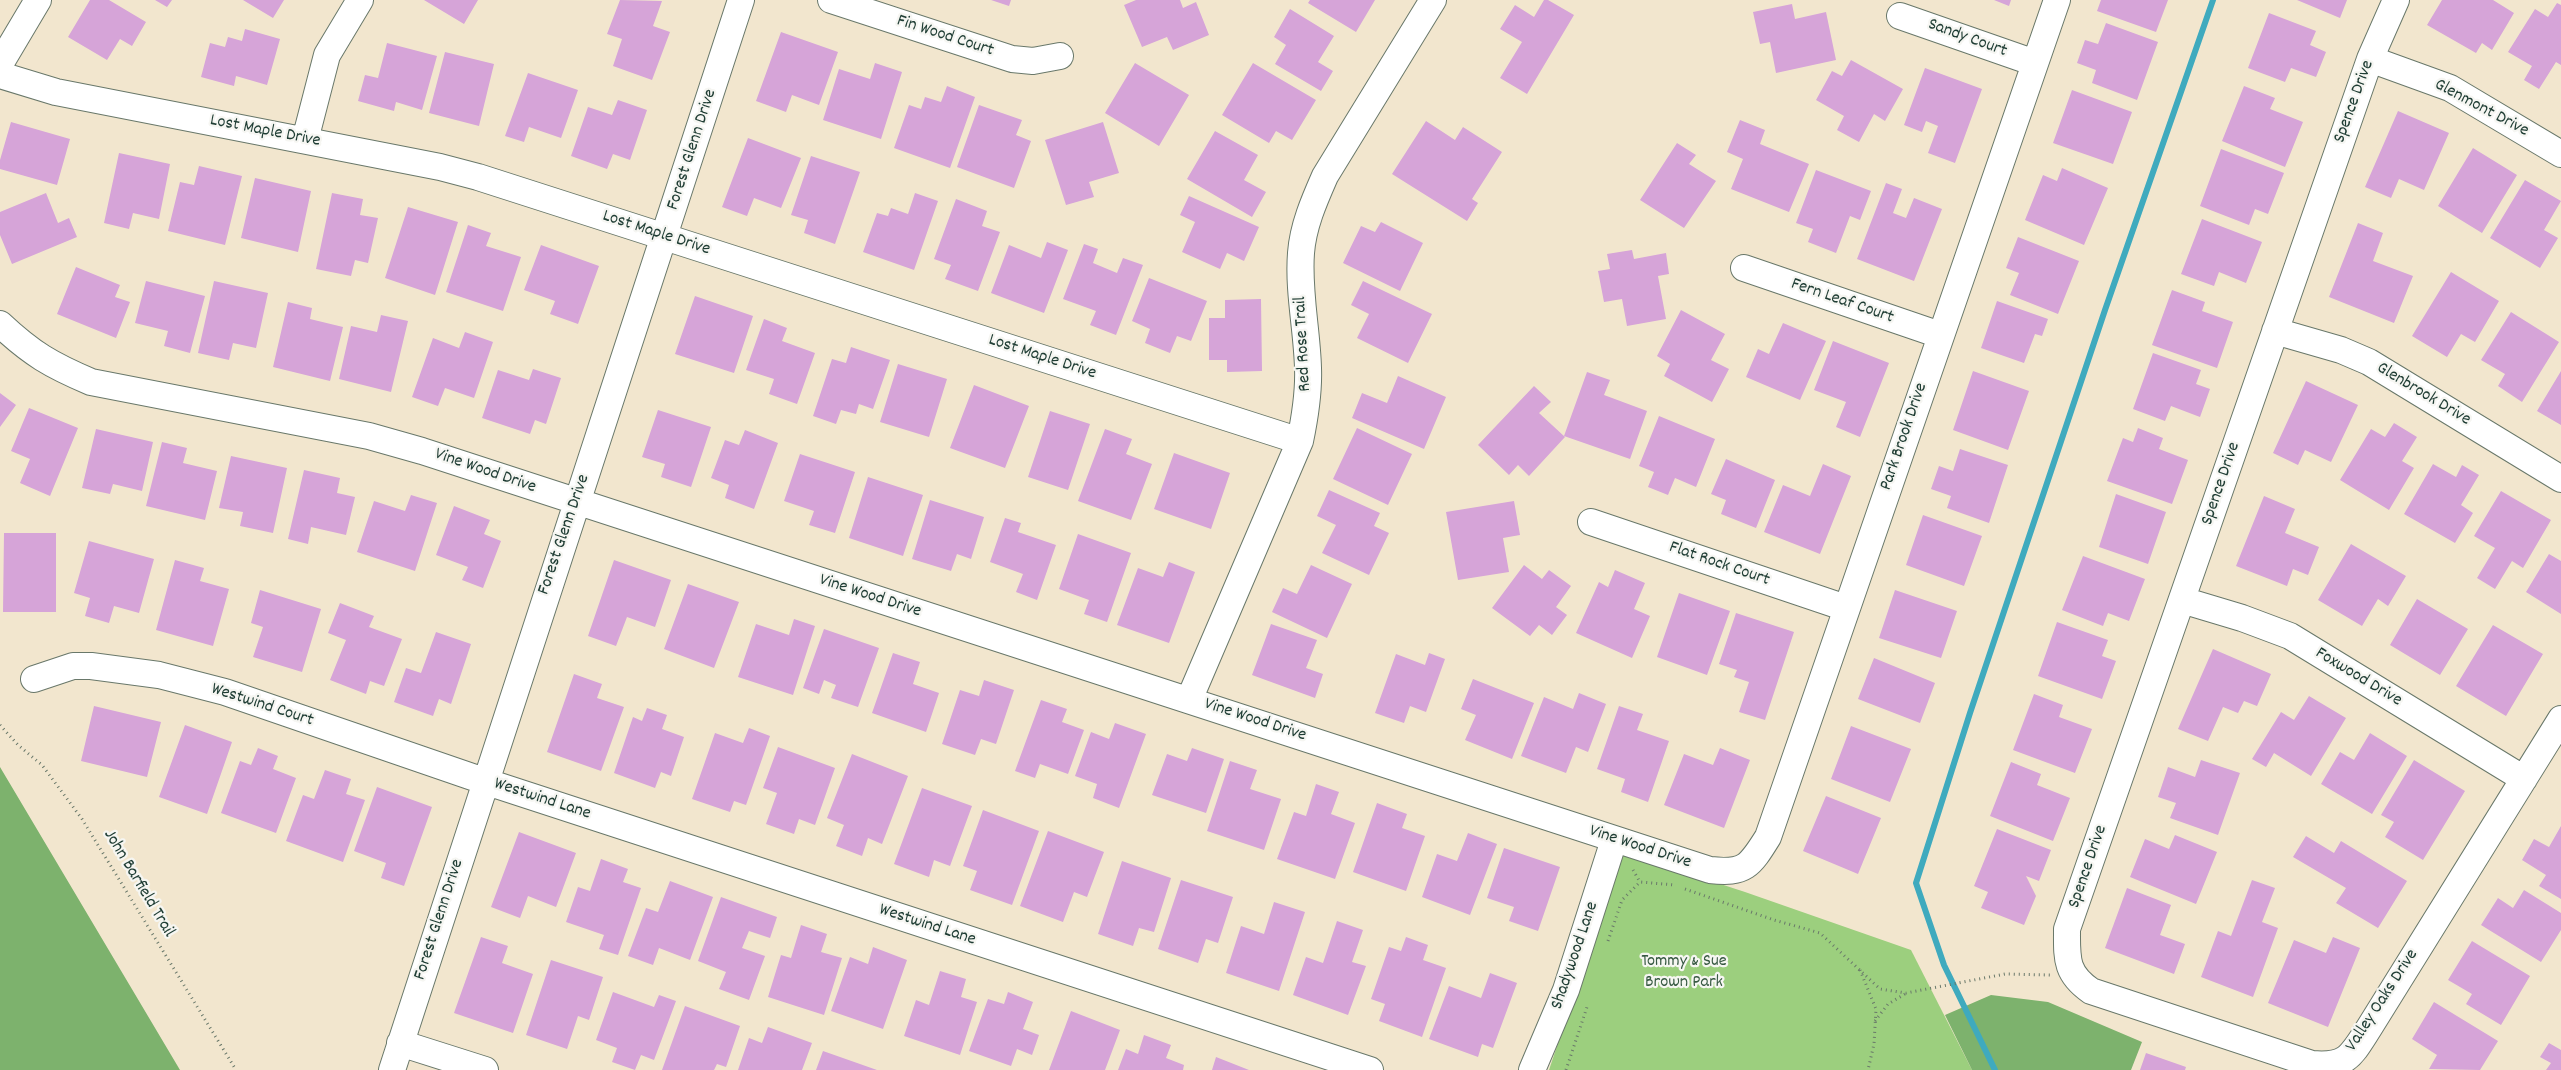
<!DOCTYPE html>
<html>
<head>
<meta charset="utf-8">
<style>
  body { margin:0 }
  canvas { display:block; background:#f2e6ce }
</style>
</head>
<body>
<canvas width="2561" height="1070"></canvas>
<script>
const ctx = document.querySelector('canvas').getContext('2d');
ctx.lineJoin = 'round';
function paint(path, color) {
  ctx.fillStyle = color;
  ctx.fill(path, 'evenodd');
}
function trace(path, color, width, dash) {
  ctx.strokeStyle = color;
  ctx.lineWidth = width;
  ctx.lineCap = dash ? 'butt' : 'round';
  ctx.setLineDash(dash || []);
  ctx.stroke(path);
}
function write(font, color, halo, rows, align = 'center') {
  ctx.font = font + ' Dekko,sans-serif';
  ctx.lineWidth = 4.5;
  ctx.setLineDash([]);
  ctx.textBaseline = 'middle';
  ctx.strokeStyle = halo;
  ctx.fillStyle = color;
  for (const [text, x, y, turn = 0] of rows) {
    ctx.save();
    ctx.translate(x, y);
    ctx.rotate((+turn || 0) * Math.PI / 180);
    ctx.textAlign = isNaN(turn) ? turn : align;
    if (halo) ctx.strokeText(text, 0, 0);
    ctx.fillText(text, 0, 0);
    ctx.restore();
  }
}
paint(new Path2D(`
  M1622 852 1745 892 1911 950 1972 1070H1549Z`), '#9ccf7e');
paint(new Path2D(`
  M0 767 180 1070H0Z
  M1991 995 2048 1002 2142 1042 2131 1070H1972L1945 1015Z`), '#7db26d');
trace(new Path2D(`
  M1995 1070 1944 965 1916 883 1970 713 2105 310 2213 0`), '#3faabe', 6);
paint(new Path2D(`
  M90 0H109L146 22 132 46 120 39 107 60 68 37Z
  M155 0H172L167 7Z
  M243 0H284L273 18Z
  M424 0H478L464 24Z
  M620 0 662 1 653 26 670 32 652 80 613 66 622 39 607 34Z
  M991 0H1011L1009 6Z
  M1136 0H1180L1183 8 1196 2 1209 35 1173 50 1167 37 1142 47 1124 5Z
  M1310 0H1375L1356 32 1308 3Z
  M1544 0H1548L1574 15 1527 94 1500 78 1522 42 1500 29 1515 5 1534 17Z
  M1994 0H2011L2009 6Z
  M2101 0H2168L2156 32 2097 11Z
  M2297 0H2347L2340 18Z
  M2442 0H2493L2514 13 2492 50 2482 43 2476 53 2427 25Z
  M2557 3 2561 5V65L2556 62 2539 89 2524 80 2532 66 2508 52 2535 9 2548 17Z
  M1792 4 1795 19 1826 12 1836 60 1776 73 1770 42 1760 44 1753 12Z
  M1290 9 1334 36 1318 62 1333 71 1321 91 1275 64 1286 45 1274 37Z
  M2269 13 2316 31 2310 45 2326 52 2316 77 2291 68 2285 82 2248 68Z
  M2106 23 2158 42 2137 100 2092 83 2096 70 2077 63 2085 40 2098 44Z
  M245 29 280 39 267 85 236 76 234 86 201 77 210 43 225 47 228 37 242 41Z
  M781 32 838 52 819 105 792 95 786 112 756 101Z
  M387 43 437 56 422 110 396 102 394 111 358 101 365 75 378 78Z
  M445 52 494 64 479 126 429 113Z
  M1851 60 1903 89 1885 121 1874 114 1859 142 1837 130 1844 116 1816 100 1832 71 1842 76Z
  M875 63 902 72 881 139 823 120 839 69 870 79Z
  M1135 63 1189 95 1159 146 1105 113Z
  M1253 63 1316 100 1292 140 1276 131 1269 143 1222 115Z
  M1925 68 1982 89 1955 163 1928 153 1938 126 1926 121 1922 132 1904 125Z
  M528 73 578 90 561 138 529 127 524 142 505 136Z
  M947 86 975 97 950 168 894 148 909 105 921 109 925 97 941 102Z
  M2244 86 2275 98 2270 109 2303 122 2285 167 2222 141Z
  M2072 90 2132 112 2113 164 2053 143Z
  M618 100 647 110 630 160 613 154 607 169 571 156 588 107 612 115Z
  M979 105 1022 120 1016 135 1031 141 1014 188 957 167Z
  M2398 111 2449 133 2424 190 2399 179 2391 198 2365 187Z
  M1740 120 1765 130 1760 144 1809 164 1789 212 1731 189 1743 159 1727 152Z
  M1426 121 1455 140 1463 127 1502 152 1472 199 1478 203 1467 221 1392 174Z
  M11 122 70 139 57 185 0 169V160Z
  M1103 122 1119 173 1089 182 1094 197 1066 205 1045 140Z
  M1215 131 1258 155 1244 180 1266 192 1252 217 1187 179Z
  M748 138 801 158 781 208 754 198 747 216 722 207Z
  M1677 143 1696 155 1689 164 1716 181 1684 228 1640 200Z
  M2473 148 2517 175 2482 233 2438 206Z
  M2221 149 2284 173 2268 214 2255 209 2249 225 2200 206Z
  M119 153 170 164 159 219 133 213 129 229 104 223Z
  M811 156 860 172 835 244 804 233 808 220 791 215Z
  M199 166 242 176 225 245 168 231 180 182 194 185Z
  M2062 168 2108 188 2084 245 2025 220 2043 175 2057 181Z
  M1816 170 1871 191 1860 220 1850 216 1836 253 1808 242 1813 229 1796 223Z
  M255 178 311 191 298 252 241 238Z
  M2525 180 2561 201 2544 230 2558 238 2540 268 2490 238Z
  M1886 183 1902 189 1893 213 1906 218 1914 198 1942 209 1914 281 1857 259Z
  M46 193 58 223 69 218 77 237 12 264 0 235V212Z
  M332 193 363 199 360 215 378 218 368 263 355 260 351 276 316 269Z
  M915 193 938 201 914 270 863 252 877 213 888 216 891 208 908 214Z
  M1189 196 1259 227 1244 261 1227 253 1220 269 1182 252 1195 222 1180 215Z
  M956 199 987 211 982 226 1000 232 978 291 945 279 951 265 934 259Z
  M408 207 458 222 435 295 385 278Z
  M2202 219 2262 242 2246 283 2219 272 2214 286 2181 274Z
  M1381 222 1423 243 1400 291 1343 263 1361 226 1375 232Z
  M2358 223 2383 233 2373 261 2413 276 2394 323 2329 297Z
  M468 225 491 233 486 246 521 257 503 311 446 292Z
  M2018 237 2079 261 2058 314 2010 295 2019 273 2006 268Z
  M1047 242 1068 250 1044 313 991 293 1009 245 1041 258Z
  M1084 244 1098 249 1093 263 1117 273 1123 258 1143 265 1116 335 1090 325 1096 311 1063 299Z
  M541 245 599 266 578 324 550 314 555 301 524 290Z
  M1632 250 1634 259 1666 253 1669 274 1658 276 1666 319 1627 326 1622 299 1604 302 1598 271 1610 269 1607 254Z
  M76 267 120 285 115 297 130 302 116 338 57 314Z
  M2451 272 2499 301 2475 342 2461 334 2447 357 2412 336Z
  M1149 278 1207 301 1191 341 1177 336 1170 353 1145 343 1150 329 1132 321Z
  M146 281 205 296 190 353 164 346 168 331 135 323Z
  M214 281 268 293 256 348 233 343 229 360 198 353Z
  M1363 281 1432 314 1408 363 1357 338 1369 314 1351 305Z
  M2172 290 2205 302 2202 311 2233 322 2217 368 2152 345Z
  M695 296 753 316 734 373 675 354Z
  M1261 299 1262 371 1227 372V360H1209V318H1225V300Z
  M1997 301 2048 319 2042 336 2035 334 2024 363 1981 348Z
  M288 302 312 308 310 319 343 327 330 381 273 367Z
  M1681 310 1725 334 1711 360 1729 369 1712 402 1664 376 1670 364 1657 356Z
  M2511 312 2559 342 2522 402 2498 386 2505 374 2481 360Z
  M381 315 408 321 391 392 339 379 351 326 377 332Z
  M764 319 787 328 782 341 815 353 797 404 769 394 774 379 746 370Z
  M1783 323 1826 341 1800 400 1746 377 1758 349 1769 354Z
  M465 332 493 342 474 398 445 388 438 406 412 397 433 338 459 348Z
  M1833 341 1889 363 1860 437 1836 427 1846 402 1814 390Z
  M851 347 890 360 873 409 859 404 856 414 841 410 836 424 813 416 832 359 846 363Z
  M2153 353 2201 370 2196 384 2210 389 2200 417 2171 406 2165 421 2133 409Z
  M898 364 947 379 929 437 880 422Z
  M533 369 561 378 546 424 535 420 530 434 482 418 498 370 529 380Z
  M1973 371 2029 391 2008 450 1953 430Z
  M2561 371V425L2537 411Z
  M1587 372 1610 380 1604 395 1647 411 1630 459 1564 436Z
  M1398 376 1446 397 1424 449 1352 418 1362 393 1387 403Z
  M2306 381 2358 405 2331 462 2305 450 2298 465 2273 453Z
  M974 385 1029 406 1005 468 950 448Z
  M1534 386 1551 402 1539 413 1565 437 1529 476 1518 465 1509 475 1478 445Z
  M0 393 16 405 0 427Z
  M29 408 78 428 50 496 20 483 30 459 11 451Z
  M658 410 711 427 691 487 661 477 665 464 642 457Z
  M1050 411 1090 424 1068 490 1028 477Z
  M1659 416 1715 439 1696 487 1675 478 1668 495 1648 487 1654 472 1639 466Z
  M2394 423 2417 437 2402 461 2414 468 2389 510 2340 480 2371 429 2385 437Z
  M1357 428 1412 454 1388 505 1333 479Z
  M2138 428 2163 438 2159 449 2188 460 2172 504 2107 481 2123 438 2133 442Z
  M96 429 153 442 142 491 113 484 110 494 82 488Z
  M1105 429 1132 439 1126 454 1152 464 1131 520 1078 501Z
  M745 430 778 443 754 509 725 498 729 485 711 478 725 440 739 445Z
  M162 442 187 448 183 463 217 471 205 520 146 506Z
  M1960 449 2008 465 1989 523 1947 508 1951 496 1931 489 1939 466 1953 471Z
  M1174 453 1230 473 1211 529 1154 509Z
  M800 454 855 472 835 533 809 525 814 511 784 501Z
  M231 456 287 468 273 533 240 526 243 512 219 508Z
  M1726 459 1775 480 1756 528 1721 514 1726 500 1711 494Z
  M1823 464 1851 476 1820 554 1764 532 1783 485 1810 496Z
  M2433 464 2456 477 2462 465 2479 475 2461 505 2473 513 2455 543 2404 514Z
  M304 470 340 478 337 493 355 497 346 535 311 527 308 544 288 539Z
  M868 477 923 495 903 556 849 538Z
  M1329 490 1380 513 1374 526 1389 533 1369 575 1322 553 1336 525 1317 516Z
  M2501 491 2551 520 2523 568 2512 561 2495 589 2477 578 2495 548 2474 536Z
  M2116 494 2166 512 2148 564 2099 547Z
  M411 495 437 503 415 571 357 552 374 501 405 511Z
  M2264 496 2295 509 2285 533 2319 547 2308 575 2293 569 2287 586 2236 566Z
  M930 500 984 517 971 559 957 554 951 571 912 559Z
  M1514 501 1520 535 1503 538 1509 572 1458 580 1446 512Z
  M454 506 490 520 484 534 501 541 483 588 462 580 468 567 436 555Z
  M1923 515 1982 536 1964 586 1906 565Z
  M1005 518 1021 523 1018 532 1056 545 1037 600 1016 592 1023 574 990 562Z
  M4 533H56V612H3Z
  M1078 534 1131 553 1107 622 1084 614 1089 600 1059 589Z
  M89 541 154 559 139 613 114 606 109 623 85 616 90 598 74 593Z
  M2351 544 2406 576 2388 606 2378 599 2362 626 2318 600Z
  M2549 554 2561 561V614L2526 592Z
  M2083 556 2145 579 2129 621 2108 613 2103 626 2062 610Z
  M175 560 204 568 200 581 229 589 213 646 156 630Z
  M614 560 671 580 655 627 627 617 616 646 588 636Z
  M1169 562 1195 572 1169 643 1117 625 1138 568 1163 577Z
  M1311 565 1352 584 1327 638 1272 612 1283 588 1297 594Z
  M1524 565 1542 579 1549 570 1571 586 1556 607 1567 615 1552 635 1539 625 1530 636 1492 608Z
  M1615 570 1645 583 1634 609 1650 616 1632 658 1576 633 1599 582 1608 587Z
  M688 584 739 602 714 668 664 649Z
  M260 590 321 609 302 672 253 657 263 627 251 623Z
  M1895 590 1957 611 1941 658 1879 638Z
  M1679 593 1730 611 1707 675 1657 657Z
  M2417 599 2468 629 2440 675 2390 645Z
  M340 603 374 616 369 627 402 639 384 686 370 681 366 694 330 680 346 640 328 633Z
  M1736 613 1794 632 1765 720 1739 712 1749 682 1734 677 1737 670 1719 664Z
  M794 619 815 626 793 695 738 677 756 624 789 635Z
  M2057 622 2108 640 2102 656 2116 661 2102 699 2038 676Z
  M1271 624 1317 640 1306 668 1323 674 1315 698 1252 675Z
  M2493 625 2543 654 2506 716 2456 686Z
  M824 629 879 648 858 707 831 698 836 685 824 680 819 694 803 688Z
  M436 632 471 644 451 704 439 699 433 716 394 702 406 668 421 673Z
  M2213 649 2271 674 2257 706 2244 701 2238 713 2223 707 2208 741 2178 729Z
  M893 653 920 662 913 684 939 693 926 732 872 713Z
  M1429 653 1445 659 1426 712 1410 706 1404 723 1375 713 1396 654 1425 665Z
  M1874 658 1935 683 1920 723 1858 699Z
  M574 674 602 684 597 698 624 707 601 771 547 752Z
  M1473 679 1534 703 1512 759 1465 740 1476 715 1461 709Z
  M984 680 1014 690 996 744 981 739 975 755 942 744 960 690 979 696Z
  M1579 693 1606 704 1588 752 1576 747 1566 773 1521 756 1544 697 1573 709Z
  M2034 694 2063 705 2059 717 2092 729 2075 773 2013 750Z
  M2309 696 2346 718 2311 776 2274 753 2266 767 2252 759 2281 712 2294 720Z
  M1041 700 1067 709 1062 722 1084 730 1068 774 1040 764 1035 778 1015 771Z
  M94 706 161 722 147 777 81 761Z
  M1619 706 1643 714 1637 730 1669 741 1648 802 1621 792 1625 779 1597 769Z
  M647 708 667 715 662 729 684 737 671 776 661 772 655 788 614 773 633 717 642 721Z
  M1115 723 1146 734 1119 808 1093 798 1097 784 1075 776 1091 732 1109 739Z
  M185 725 232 742 207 814 159 797Z
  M1851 726 1911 749 1890 802 1831 779Z
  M749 728 770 736 746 805 734 801 730 812 692 799 715 733 743 743Z
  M2370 733 2407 756 2372 814 2321 784 2340 752 2354 760Z
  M778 747 835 768 815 825 799 819 794 834 766 824 777 793 763 788Z
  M258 748 278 756 273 769 296 778 276 833 221 813 240 761 251 765Z
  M1192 748 1224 759 1206 813 1152 795 1167 754 1187 761Z
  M1720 748 1750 760 1724 828 1664 805 1684 754 1713 765Z
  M852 754 908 776 882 844 868 838 862 856 836 846 844 825 827 818Z
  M2201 760 2240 773 2218 835 2170 818 2176 803 2158 797 2168 767 2195 777Z
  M2414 760 2465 791 2423 860 2385 837 2394 822 2381 815Z
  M1230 761 1257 770 1250 789 1281 799 1264 850 1207 831Z
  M2011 762 2041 774 2037 785 2070 798 2053 841 1990 816Z
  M325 770 351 779 346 794 365 800 343 862 286 841 303 795 314 799Z
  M1316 784 1339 792 1331 814 1355 823 1335 879 1277 859 1294 812 1306 816Z
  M377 787 432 807 404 886 381 878 386 863 354 851Z
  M922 788 972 806 950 866 934 860 929 877 894 864Z
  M1826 796 1881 818 1858 874 1803 851Z
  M1377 803 1407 814 1402 828 1425 836 1406 891 1353 872Z
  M983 810 1039 831 1012 905 970 890 977 871 963 866Z
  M2561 826V899L2539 886 2546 875 2522 860 2534 839 2549 847Z
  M1997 829 2051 850 2039 881 2026 876 2036 896 2024 925 1981 908 1988 892 1974 886Z
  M1048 831 1104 852 1087 897 1074 892 1063 922 1020 906Z
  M519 832 576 853 556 907 528 896 520 918 491 907Z
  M1468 833 1497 844 1470 915 1422 897 1437 854 1457 861Z
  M2175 835 2217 852 2196 904 2130 877 2145 839 2169 849Z
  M2306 836 2334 853 2341 841 2407 881 2378 928 2336 903 2346 888 2293 857Z
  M1504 848 1560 867 1538 931 1509 921 1514 907 1487 898Z
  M601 859 628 869 623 882 641 888 618 955 599 949 604 935 566 922 578 887 590 891Z
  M1122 861 1171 878 1154 932 1139 928 1133 946 1098 934Z
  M1181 880 1233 897 1218 943 1206 939 1198 963 1158 949Z
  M2252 880 2275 888 2262 922 2278 928 2253 997 2201 977 2218 931 2231 936Z
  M670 881 713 897 690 960 659 948 653 965 628 956 646 908 658 912Z
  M2127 888 2171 905 2160 935 2185 944 2174 974 2105 948Z
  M2524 890 2561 913V930L2541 962 2481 925 2498 898 2513 908Z
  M721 897 777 917 770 938 749 931 742 948 765 956 749 1000 719 989 726 972 698 961Z
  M1274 902 1305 912 1279 991 1226 973 1241 926 1264 934Z
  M1337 921 1363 930 1352 962 1366 966 1348 1015 1293 995 1306 957 1323 963Z
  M801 925 827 934 821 952 842 958 824 1015 768 997 781 955 791 958Z
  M481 937 508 946 502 963 533 974 513 1033 454 1013Z
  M1406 937 1428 945 1423 960 1446 968 1422 1037 1379 1021 1385 1004 1371 999 1389 947 1401 951Z
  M2333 937 2360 948 2328 1027 2268 1003 2294 940 2326 953Z
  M2472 941 2530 976 2501 1025 2466 1004 2472 994 2448 980Z
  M873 947 907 960 883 1029 831 1011 850 957 868 964Z
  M551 960 603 977 589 1020 578 1016 567 1049 526 1035Z
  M940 971 966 979 961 997 977 1002 960 1055 904 1036 916 1000 929 1005Z
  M1490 973 1517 983 1493 1048 1482 1044 1478 1057 1429 1039 1449 986 1481 998Z
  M613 992 654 1007 659 995 676 1001 654 1060 641 1055 635 1070 612 1062 617 1048 596 1040Z
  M1008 992 1033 1002 1023 1029 1039 1035 1032 1055 1017 1049 1011 1066 969 1051 988 999 1004 1004Z
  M2434 1002 2498 1041 2480 1070 2429 1069 2437 1055 2412 1039Z
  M685 1006 740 1026 726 1067 717 1064 714 1070H662Z
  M1071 1011 1120 1030 1105 1070H1049Z
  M768 1027 812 1043 802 1070H738L749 1038 762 1043Z
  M1144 1035 1171 1045 1166 1058 1184 1065 1183 1070H1118L1126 1049 1138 1054Z
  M2549 1043 2561 1050V1070H2546L2551 1063 2540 1057Z
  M823 1051 877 1070H816Z
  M2146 1053 2186 1067 2185 1070H2140Z
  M1216 1057 1249 1070H1212Z`), '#d6a4d8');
const minor = new Path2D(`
  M831 0 1012 59 1033 61 1060 56
  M2396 0 2370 59 2067 929C2067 958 2065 973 2091 991L2312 1064C2347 1067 2351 1056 2369 1028L2561 719
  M1900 16 2035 63
  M2370 59 2450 88 2561 154
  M0 64 38 0
  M0 75 56 92 440 167 478 177 1300 441
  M305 140 327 55 360 0
  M1744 268 1940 335
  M0 324C32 354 51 365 91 382L369 436 422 451 1710 870C1745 874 1750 866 1768 837L2057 0
  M2275 331 2341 350 2369 362 2561 479
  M1591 522 1846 608
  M2182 600 2242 618 2290 636 2524 779
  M34 679 73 666H91L159 675 225 692 484 781 1370 1070
  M1189 700 1300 441C1305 417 1309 393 1308 368 1307 330 1298 291 1301 253 1303 226 1314 201 1325 176L1433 0
  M400 1043 485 1070
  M392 1070C506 713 626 357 741 0
  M1532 1070 1566 990 1614 840`);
trace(minor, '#69786a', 28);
trace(new Path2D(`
  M0 725 18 745 42 765 82 819 236 1070
  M1633 870 1640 882
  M1685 889 1774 920 1820 933 1880 989 1906 993 2005 974 2050 975
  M1608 941 1622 900 1640 882 1675 885
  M1860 970 1876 1009 1874 1044 1868 1070
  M1875 1021 1888 1004 1905 994
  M1566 1070 1588 1004`), '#69786a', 3, [1, 4]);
trace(minor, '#fff', 26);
write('18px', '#1f3d34', '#f6f6f2', [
  ["Fin Wood Court",945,37,18],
  ["Sandy Court",1967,39,20],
  ["Spence Drive",2355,102,-70],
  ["Glenmont Drive",2481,109,28],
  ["Lost Maple Drive",265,132,11],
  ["Forest Glenn Drive",693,150,-72],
  ["Lost Maple Drive",656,234,18],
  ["Fern Leaf Court",1842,302,19],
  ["Red Rose Trail",1304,344,-93],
  ["Lost Maple Drive",1042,358,18],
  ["Glenbrook Drive",2423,395,31],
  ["Park Brook Drive",1905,437,-71],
  ["Vine Wood Drive",485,472,19],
  ["Spence Drive",2222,484,-71],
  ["Forest Glenn Drive",565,535,-71],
  ["Flat Rock Court",1719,565,19],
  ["Vine Wood Drive",870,597,18],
  ["Foxwood Drive",2358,678,31],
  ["Westwind Court",262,706,18],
  ["Vine Wood Drive",1255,721,18],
  ["Westwind Lane",542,800,18],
  ["Vine Wood Drive",1640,848,18],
  ["Spence Drive",2089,867,-71],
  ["John Barfield Trail",138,884,59],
  ["Forest Glenn Drive",440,920,-72],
  ["Westwind Lane",927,926,18],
  ["Shadywood Lane",1576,956,-71],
  ["Valley Oaks Drive",2383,1001,-57]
]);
write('18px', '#385a43', '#f6f6f2', [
  ["Tommy & Sue",1684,963],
  ["Brown Park",1684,984]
]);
</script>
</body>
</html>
